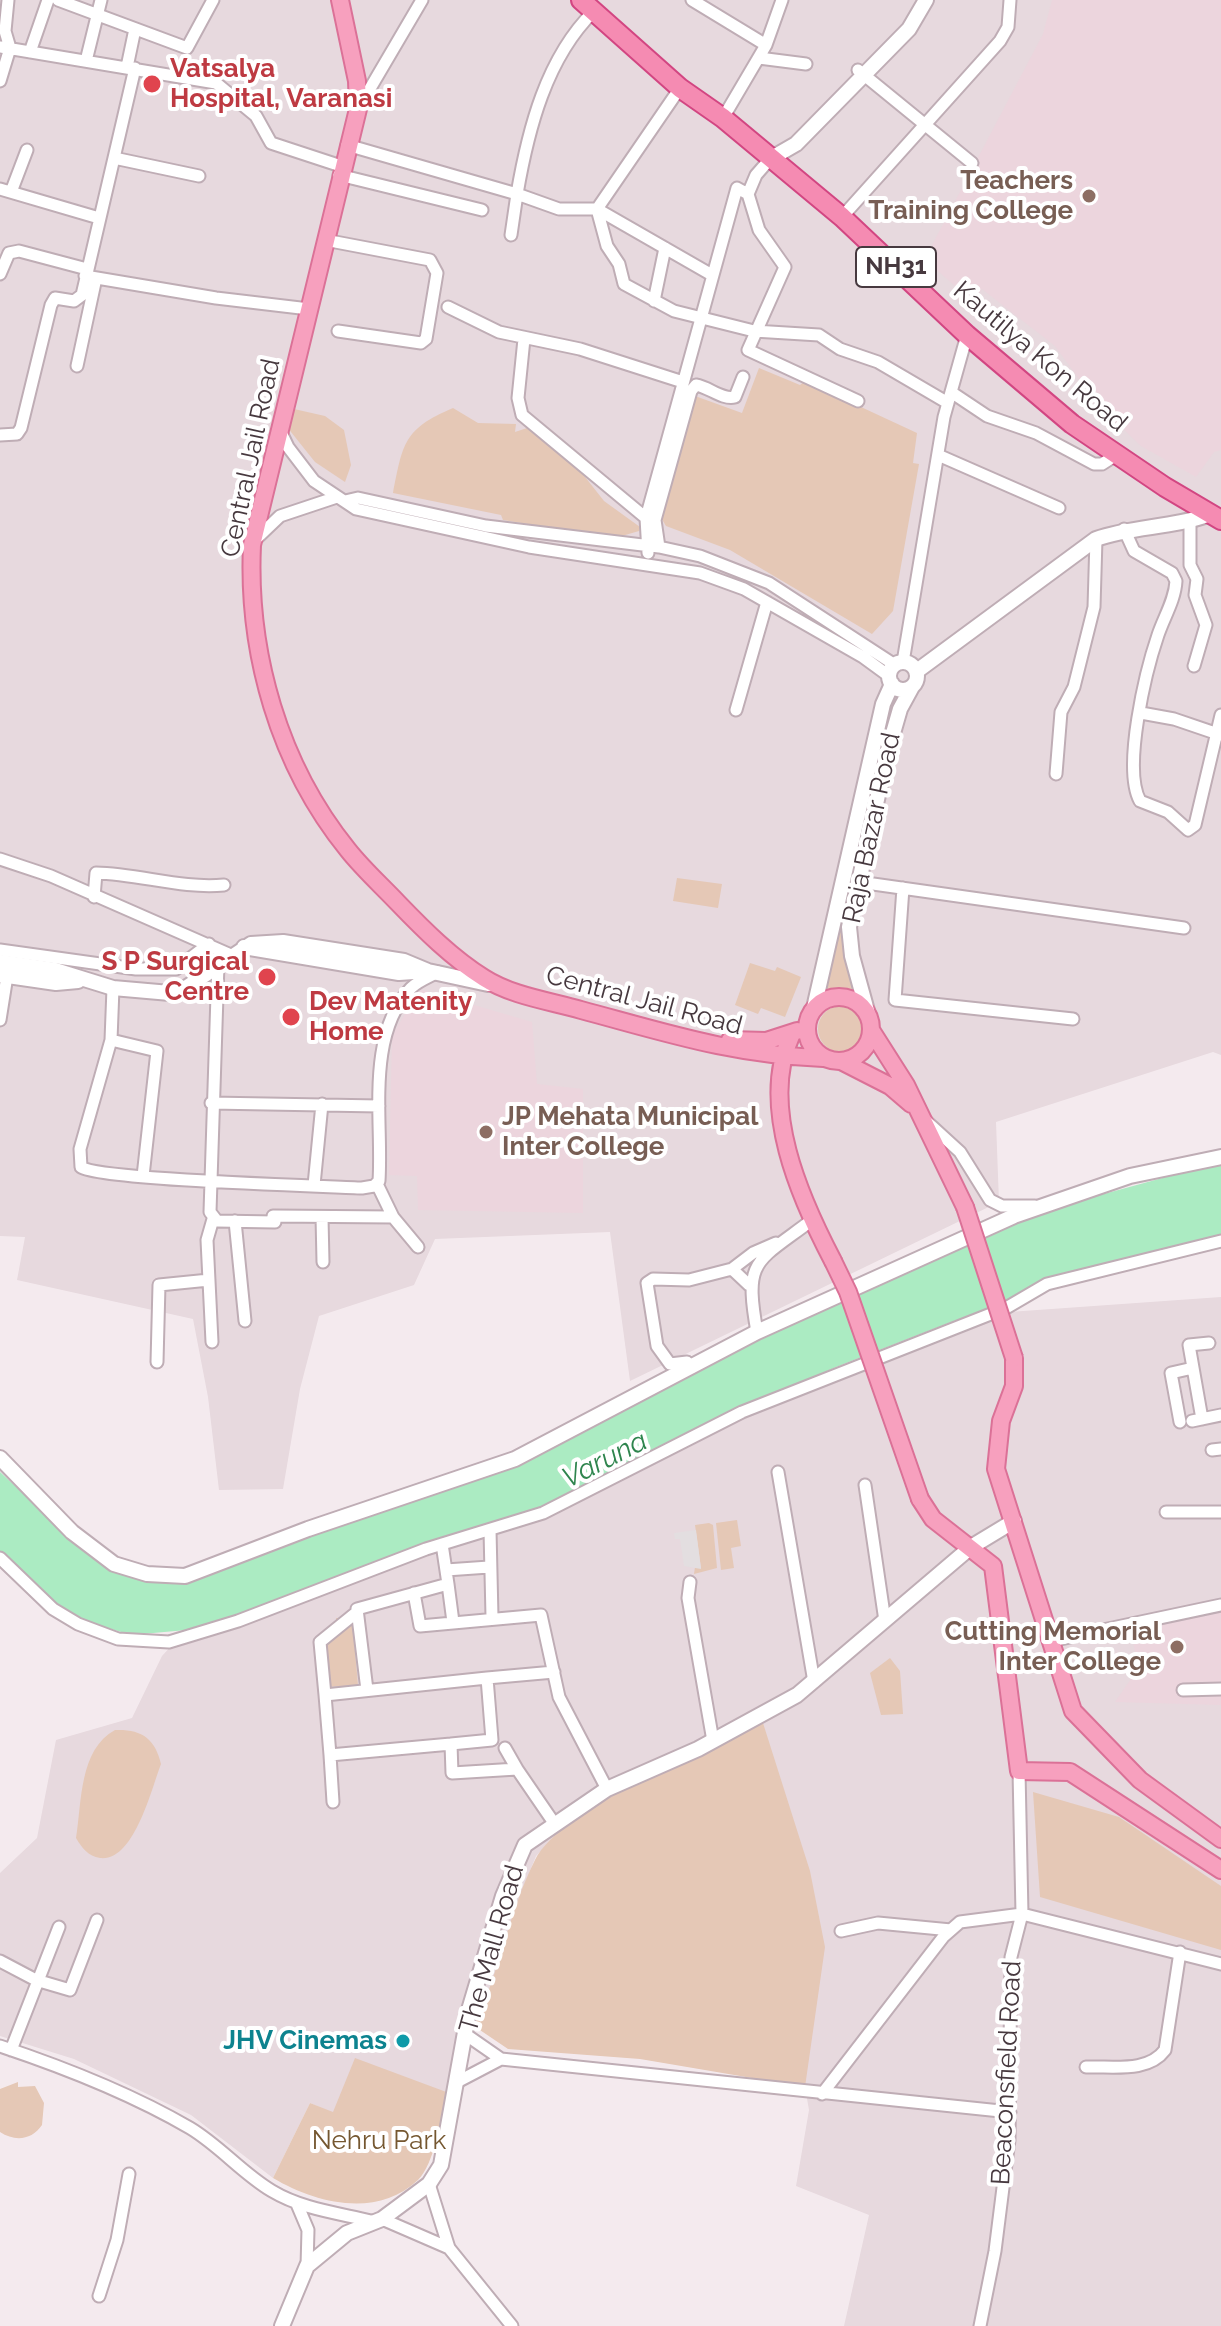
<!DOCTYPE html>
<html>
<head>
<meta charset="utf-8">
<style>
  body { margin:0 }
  canvas { display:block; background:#f4eaee }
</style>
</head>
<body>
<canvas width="1221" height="2326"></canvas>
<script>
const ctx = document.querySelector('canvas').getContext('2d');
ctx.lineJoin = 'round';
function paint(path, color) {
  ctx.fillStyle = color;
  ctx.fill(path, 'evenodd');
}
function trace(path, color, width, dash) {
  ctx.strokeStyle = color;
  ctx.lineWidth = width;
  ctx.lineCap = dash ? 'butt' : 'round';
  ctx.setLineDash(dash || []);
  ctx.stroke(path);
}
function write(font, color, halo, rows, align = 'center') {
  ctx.font = font + ' Raleway,sans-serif';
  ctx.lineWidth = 8;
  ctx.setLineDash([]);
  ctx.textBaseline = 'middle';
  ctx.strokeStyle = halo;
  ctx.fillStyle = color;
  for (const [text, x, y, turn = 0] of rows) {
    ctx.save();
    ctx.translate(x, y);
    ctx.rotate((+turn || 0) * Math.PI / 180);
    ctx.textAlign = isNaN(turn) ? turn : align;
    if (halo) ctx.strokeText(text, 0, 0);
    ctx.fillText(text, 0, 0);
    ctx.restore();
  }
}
paint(new Path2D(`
  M0 0H1221V1055L1213 1052 996 1122 999 1202 630 1381 610 1232 435 1239 414 1285 319 1316 300 1389 283 1489 219 1490 208 1397 193 1319 17 1280 25 1237 0 1236Z
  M1221 1297V2326H844L869 2215 796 2186 809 2110 805 2087 683 1761 603 1802 559 1832 536 1856 519 1898 490 1993 474 2026 457 2028 449 2093 333 2113 310 2103 273 2178 191 2115 74 2059 0 2036V1873L37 1838 56 1740 132 1718 162 1656 185 1631 231 1626 445 1536 492 1526 736 1420 1009 1312Z`), '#e7d9de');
paint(new Path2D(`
  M1052 0H1221V450L1214 452 1196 477 1141 446 1098 405 1055 346 982 289 972 301 930 264V249L1043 34Z
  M423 990 532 1022 537 1084 583 1089V1213L418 1210 417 1176 389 1175 392 1036 418 991Z
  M1221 1605V1705L1115 1702 1138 1669 1130 1624Z`), '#ecd5dd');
paint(new Path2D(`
  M759 368 800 385 805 381 917 433 913 463 919 464 893 611 872 634 730 550 666 526 660 516 695 396 742 413Z
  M453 408 478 423 516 424 515 432 527 428 578 468 604 501 640 527 639 531 615 538 503 520 501 515 393 493C403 444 403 429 453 408Z
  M294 409 325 416 344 430 351 465 345 482 315 462 287 427Z
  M677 878 722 884 718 908 673 901Z
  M840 927 847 966 857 995 846 991 825 995Z
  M750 963 775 971 777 967 801 977 785 1017 761 1008 758 1014 735 1005Z
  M818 1029a23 23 0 1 1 46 0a23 23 0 1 1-46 0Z
  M737 1520 741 1546 731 1548 734 1568 721 1570 716 1523Z
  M709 1523 713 1525 717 1568 694 1574 695 1567 701 1568 695 1525Z
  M352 1617 358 1685 328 1687 324 1638 336 1627V1618Z
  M890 1658 900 1671 903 1714 881 1715 870 1673Z
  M763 1723 810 1871 825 1947 805 2087 640 2059 508 2049 474 2026C500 1972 508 1913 535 1860 560 1809 709 1749 763 1723Z
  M115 1730C141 1729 155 1738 161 1764 151 1790 134 1862 100 1858 88 1856 82 1848 76 1838 82 1801 79 1750 115 1730Z
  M1033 1792 1119 1817 1221 1886V1950L1040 1897Z
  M355 2058 449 2093C442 2115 434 2165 418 2180 377 2219 315 2203 273 2178L310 2103 333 2112Z
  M18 2082V2087L35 2086 44 2103 42 2125C32 2140 15 2142 0 2132V2089Z`), '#e5c8b6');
paint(new Path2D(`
  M696 1530 701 1569 684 1566 680 1539H675L674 1533Z`), '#e3dee0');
paint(new Path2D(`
  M1221 1162V1245L1045 1290 951 1322 836 1367 687 1434 560 1502 492 1526 445 1536 231 1626 131 1635 69 1616 0 1553V1472L74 1541 145 1577 190 1580 297 1531 598 1420 804 1315 994 1224Z`), '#abebc2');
const minor = new Path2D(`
  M58 0 187 48 213 0
  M692 0 766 45
  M594 11C546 58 528 130 517 194L559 209H597L607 246 619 264 624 284 674 311 754 331 819 335 840 349 878 362 948 403
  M0 47 216 83 256 116 271 143 341 166
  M30 52 48 0
  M759 58 806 64
  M86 61 101 0
  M127 67 135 29
  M858 70 972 163
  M0 81 10 48 5 31 8 0
  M680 88 597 209 712 275
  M358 109 422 0
  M723 118 766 45 782 0
  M347 145 517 194 511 235
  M114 158 199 176
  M339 175 482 210
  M0 189 99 218
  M11 192 27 150
  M748 194 759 230 785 267 748 350 858 401
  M842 217 1000 41 1008 27 1010 0
  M325 240 430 260 437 273 426 339 421 343 338 331
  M0 274 9 253 19 251 87 269
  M85 276 216 298 309 309
  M654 301 665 248
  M448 307 499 332 580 349 683 382
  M524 339 518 398 522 415 646 518
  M77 366 96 278
  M951 392 987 416 1036 433 1094 464H1102L1116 455
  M279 428 288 447 314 481 356 509 529 547 700 573 744 589 863 657 889 676
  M0 435 17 434 21 428 51 305 55 298 74 301 82 295 135 68
  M938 455 1059 508
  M345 501 358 498 486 526 659 547 700 556 769 583 895 665
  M1190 522V565L1197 579 1195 595 1206 625 1194 666
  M1124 529 1134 551 1172 573 1176 581C1175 600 1164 617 1158 635 1146 670 1122 768 1140 801L1168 812 1188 830 1195 825 1221 715
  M258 537 280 516 337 497
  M659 547 655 520 691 391 696 385C709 387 722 400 735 397L743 377
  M648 553 646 518 737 188 748 194 756 175 770 159
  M903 662 944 417 967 335
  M736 710 767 602
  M1141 713 1174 719 1221 735
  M1056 774 1061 712 1074 687 1094 607 1096 539
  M0 859 51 876 231 955
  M859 882 1184 928
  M903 888 895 1000 1073 1019
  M94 897 96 873C140 874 181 889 224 885
  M0 950 136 969H176L209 944
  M218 964 210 1212 217 1221 275 1222
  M113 988 111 1040 80 1149 81 1167C100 1180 322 1186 362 1188L374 1186 379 1181C383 1121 365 1036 411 988 418 981 429 977 438 972
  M0 1020 7 976
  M111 1040 157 1051 143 1176
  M211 1103 379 1106
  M925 1120 960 1152 990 1200 1002 1206H1035
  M377 1184 393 1217 418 1247
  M314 1185 322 1104
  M273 1216 393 1217
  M322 1217 323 1262
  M235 1221 245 1321
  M732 1269 753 1253 776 1243
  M757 1332C744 1259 755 1263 812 1220
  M212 1342 207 1240 213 1219
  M157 1362 159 1285 209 1280
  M691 1367 687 1362 670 1364 657 1346 647 1283 653 1279 689 1280 732 1269 749 1285
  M1202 1419 1189 1345 1209 1343
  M1192 1421 1221 1415
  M1180 1422 1171 1373 1193 1368
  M1212 1450 1221 1449
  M778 1472 814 1682
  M865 1485 885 1621
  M1166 1512H1221
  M490 1530 492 1617
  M0 1558 53 1609 78 1624 118 1639 169 1642 238 1621 426 1549 543 1513 742 1412 1006 1308 1047 1284 1221 1241
  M446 1570 489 1567
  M690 1582 688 1598 713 1741
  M448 1584 453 1622
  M414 1593 420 1626 541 1615 559 1697 607 1789
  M1051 1641 1221 1605
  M487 1678 554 1672
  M367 1690 357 1609 448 1584 442 1544
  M1183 1690 1221 1689
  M325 1695 320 1642 357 1612
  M505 1748 517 1769
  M330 1755 325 1695 487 1678 492 1740 451 1744
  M333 1802 330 1755 451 1744 452 1773 517 1769 554 1823
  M841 1931 878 1923 951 1930
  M0 1961 36 1980 70 1990 97 1920
  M465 2034 501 2059
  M0 2046C66 2068 130 2093 190 2128 220 2146 243 2174 272 2191 302 2209 338 2213 371 2221
  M11 2050 59 1927
  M1086 2067C1113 2066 1148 2073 1165 2050L1180 1952
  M459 2081 501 2059 1010 2112
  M822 2094 944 1936 960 1922 1022 1914 1221 1964
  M429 2184 449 2248 512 2326
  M297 2204 308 2230 307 2266
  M382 2219 449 2248
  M99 2296 117 2240 129 2174
  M980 2326 995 2251 1009 2140 1011 1957 1022 1914 1019 1771`);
const tertiary = new Path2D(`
  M770 159 796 144 909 29 926 0
  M889 676a14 14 0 1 1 28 0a14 14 0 1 1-28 0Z
  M917 671 1096 539C1133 526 1173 528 1210 514
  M244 947 399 973 428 971
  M0 962 55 970 113 988 170 993 184 989 251 944 283 942 404 961 428 971 488 984
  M0 975 56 983 78 981
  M814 1008 883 704 892 684
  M869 1018 852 956 849 927 887 754 900 709 912 687
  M0 1458 72 1532 114 1564 147 1574 185 1576 308 1529 515 1459 757 1332 1014 1216 1130 1176 1221 1157
  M282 2326 307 2266 347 2233 382 2219 429 2184 441 2165 469 2010 503 1896 525 1845 607 1789 698 1749 797 1695 971 1547 1014 1521`);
const primary = new Path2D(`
  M340 0 357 81 358 109 252 545C247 653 279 765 348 850 363 869 381 885 398 903 424 930 452 958 484 978 512 996 550 1001 581 1010 667 1033 733 1055 823 1058
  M807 1029a32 32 0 1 1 64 0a32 32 0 1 1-64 0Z
  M871 1030 906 1085 965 1207
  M791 1036C759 1106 800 1198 833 1261
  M730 1040 766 1041 797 1031
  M843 1062 890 1086 911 1104
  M1014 1358V1386L1001 1421 996 1469 1073 1711 1140 1780 1221 1839
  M920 1499 933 1519 993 1566 1019 1771 1070 1772 1221 1870`);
const trunk = new Path2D(`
  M581 0 680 88 723 118 842 217 967 335 1072 424 1165 487 1221 520`);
trace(minor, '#bfadb5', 15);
trace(tertiary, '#bfadb5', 18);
trace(primary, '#db7197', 20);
trace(trunk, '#d24682', 22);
trace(minor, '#fff', 11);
trace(tertiary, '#fff', 14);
trace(primary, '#f7a0be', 16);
trace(trunk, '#f58bb2', 18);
const primaryBridge = new Path2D(`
  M965 1207 1014 1358
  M833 1261 848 1292 920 1499`);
trace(primaryBridge, '#db7197', 20, []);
trace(primaryBridge, '#f7a0be', 16);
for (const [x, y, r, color] of [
  [152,84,10,"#e0444e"],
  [1089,196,8,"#8d6e63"],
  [267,977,10,"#e0444e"],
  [291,1017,10,"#e0444e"],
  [486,1132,8,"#8d6e63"],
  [1177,1647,8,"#8d6e63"],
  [403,2041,8,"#0f9aa8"]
]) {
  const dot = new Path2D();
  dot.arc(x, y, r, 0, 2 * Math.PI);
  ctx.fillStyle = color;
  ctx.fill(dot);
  trace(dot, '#fff', 3);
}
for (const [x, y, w] of [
  [896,267,80]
]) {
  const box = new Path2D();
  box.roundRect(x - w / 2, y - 20, w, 40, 6);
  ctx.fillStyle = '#fff';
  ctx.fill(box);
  trace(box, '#47393f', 2);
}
write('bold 24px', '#47393f', null, [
  ["NH31",896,267]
]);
write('bold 26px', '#be3a42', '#fff', [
  ["Vatsalya",170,69],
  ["Hospital, Varanasi",170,99],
  ["S P Surgical",249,962,"right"],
  ["Centre",249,992,"right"],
  ["Dev Matenity",309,1002],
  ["Home",309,1032]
], 'left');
write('bold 26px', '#785e54', '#fff', [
  ["Teachers",1073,181],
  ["Training College",1073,211],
  ["JP Mehata Municipal",502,1117,"left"],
  ["Inter College",502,1147,"left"],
  ["Cutting Memorial",1161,1632],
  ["Inter College",1161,1662]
], 'right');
write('26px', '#47393f', '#fff', [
  ["Kautilya Kon Road",1040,357,40],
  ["Central Jail Road",251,458,-78],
  ["Raja Bazar Road",872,828,-78],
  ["Central Jail Road",644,1001,15],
  ["The Mall Road",492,1949,-74],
  ["Beaconsfield Road",1007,2073,-87]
]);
write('bold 26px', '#0d838f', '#fff', [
  ["JHV Cinemas",387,2041]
], 'right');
write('26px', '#755730', '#fff', [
  ["Nehru Park",379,2141]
]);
write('italic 28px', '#2f854e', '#fff', [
  ["Varuna",605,1460,-27]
]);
</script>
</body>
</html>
